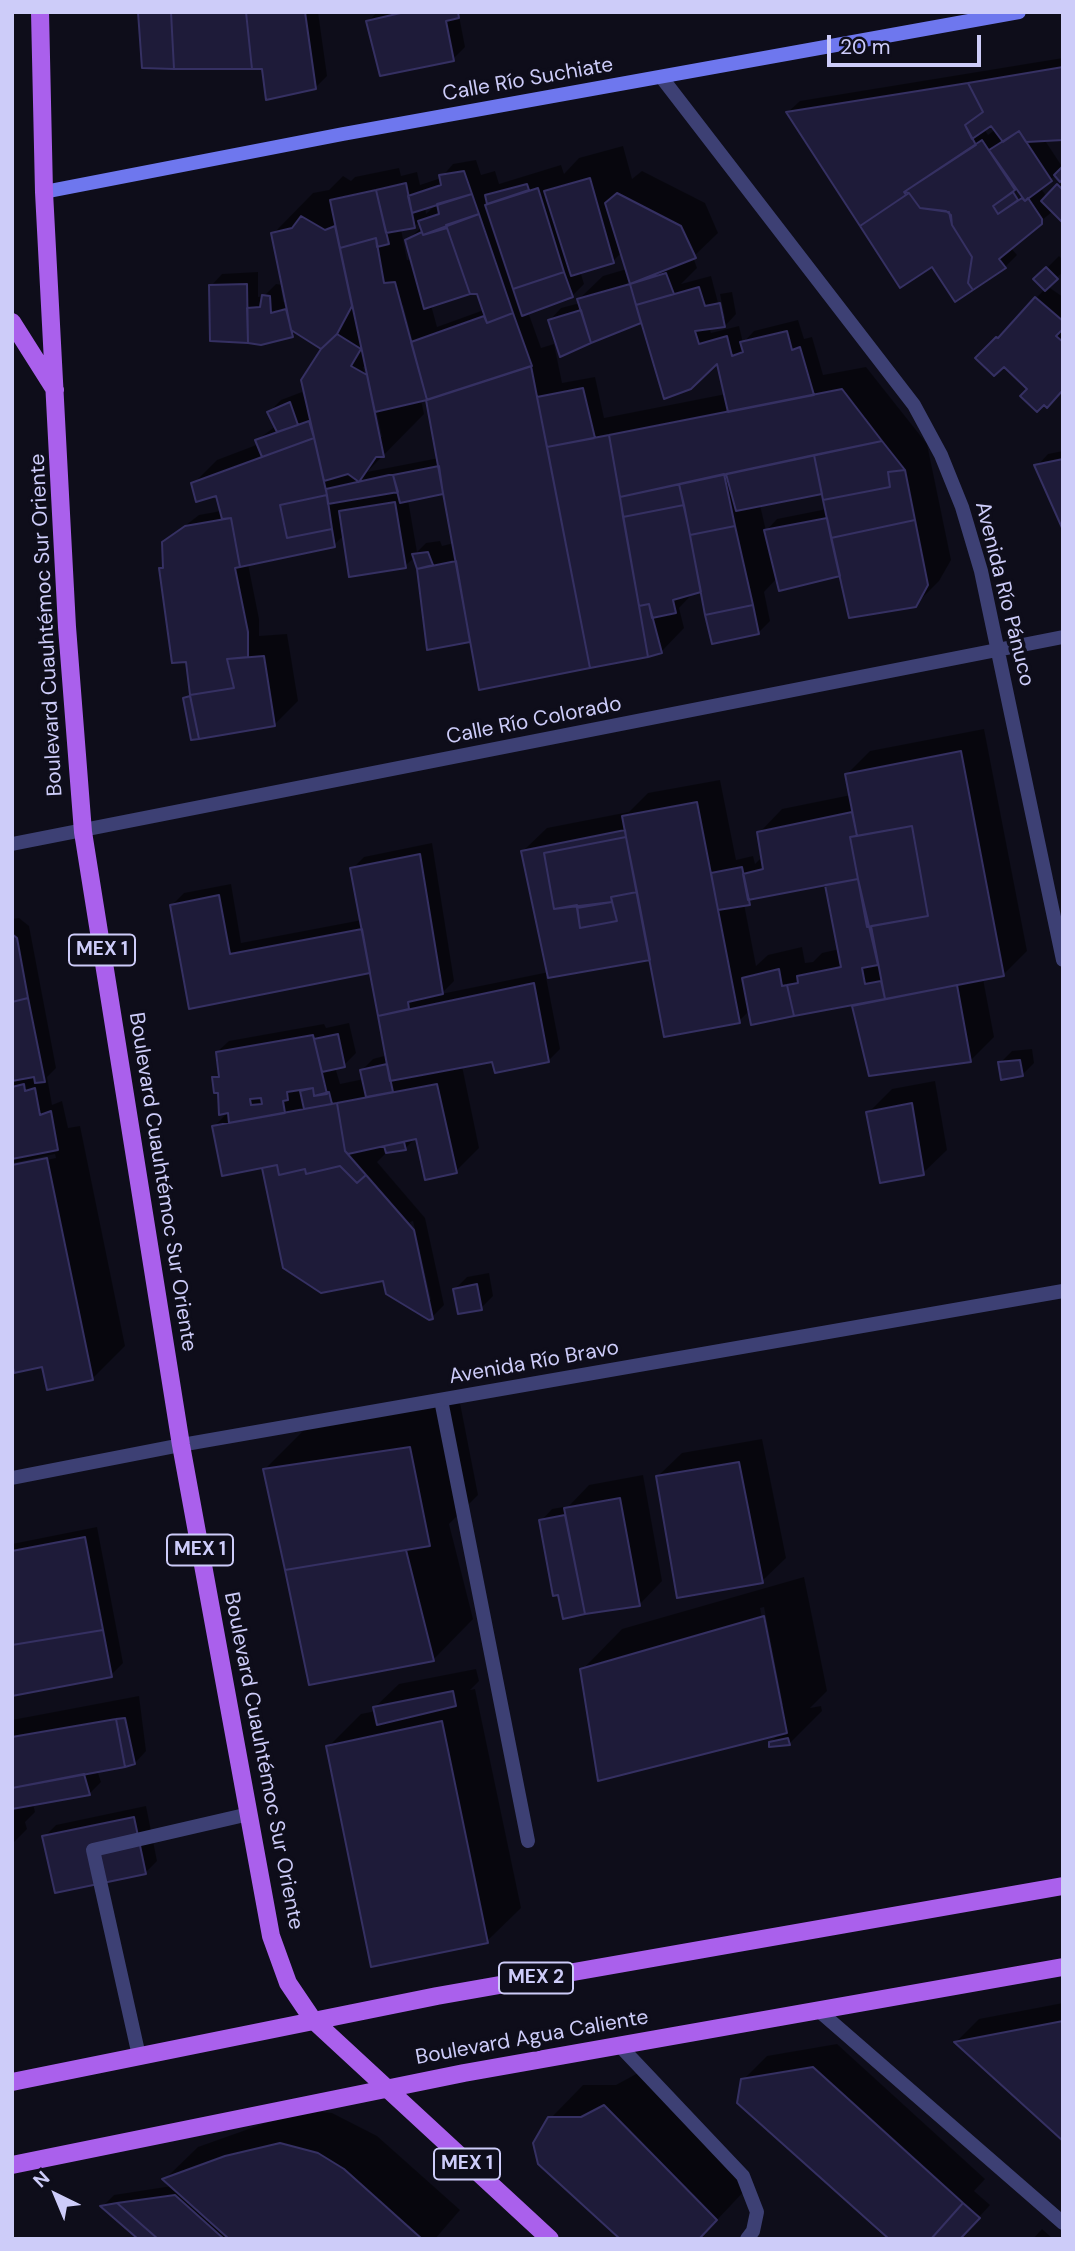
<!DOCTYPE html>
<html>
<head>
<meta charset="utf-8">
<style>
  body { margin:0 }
  #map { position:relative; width:1075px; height:2251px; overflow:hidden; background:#0e0d1a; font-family:"DM Sans",sans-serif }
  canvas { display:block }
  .frame { position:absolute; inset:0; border:14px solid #cdccf9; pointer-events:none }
  .north { position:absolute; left:21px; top:2160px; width:70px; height:70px; -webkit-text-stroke:5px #0e0d1a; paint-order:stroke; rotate:317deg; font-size:19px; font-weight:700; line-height:28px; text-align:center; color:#cdccf9 }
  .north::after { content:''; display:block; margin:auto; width:24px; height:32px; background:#cdccf9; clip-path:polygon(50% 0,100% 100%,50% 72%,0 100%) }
  .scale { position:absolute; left:827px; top:35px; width:154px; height:32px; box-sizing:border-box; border:4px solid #cdccf9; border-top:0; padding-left:9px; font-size:21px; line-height:24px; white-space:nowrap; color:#cdccf9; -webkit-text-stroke:5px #0e0d1a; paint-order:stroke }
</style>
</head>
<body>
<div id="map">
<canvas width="1075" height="2251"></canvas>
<div class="frame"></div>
<div class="north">N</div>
<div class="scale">20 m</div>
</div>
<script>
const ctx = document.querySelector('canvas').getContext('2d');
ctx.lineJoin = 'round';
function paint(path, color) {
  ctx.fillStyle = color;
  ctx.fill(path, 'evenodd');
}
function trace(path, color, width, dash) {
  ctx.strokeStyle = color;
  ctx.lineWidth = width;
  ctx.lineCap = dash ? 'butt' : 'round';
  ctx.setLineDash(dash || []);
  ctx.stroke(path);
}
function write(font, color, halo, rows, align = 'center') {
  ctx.font = font + ' "DM Sans",sans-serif';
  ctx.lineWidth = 7;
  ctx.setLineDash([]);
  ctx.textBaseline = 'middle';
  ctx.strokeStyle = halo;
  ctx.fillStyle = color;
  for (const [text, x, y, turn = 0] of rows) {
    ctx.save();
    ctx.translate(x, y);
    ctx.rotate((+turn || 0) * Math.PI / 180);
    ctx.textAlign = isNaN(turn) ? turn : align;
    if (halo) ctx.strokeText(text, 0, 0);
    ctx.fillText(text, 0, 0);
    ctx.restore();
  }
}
paint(new Path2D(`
  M140 12H318L327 76 315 88Z
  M377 12H462L459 16 465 47 453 59 368 22Z
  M1063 58V138L1044 139 1063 168V221L1053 211 1010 247 1017 255 1005 267 956 299 932 265 901 285 788 112 800 101ZM992 123 996 129 988 135 984 129ZM1056 175 1062 182 1047 197 1040 187ZM1015 187 1024 198 1017 202 1010 192Z
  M623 146 632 179 642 171 705 203 718 233 693 257 697 268 681 284 711 276 722 318H725L720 294 732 292 736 314 725 326 709 328 711 333 739 326 743 343 754 331 798 320 804 339 812 337 823 375 866 367 927 444 951 560 939 581 915 605 841 574 777 578 764 592 770 621 758 633 702 590 694 592 679 608 684 628 661 652 480 688 472 640 429 648 415 557 405 566 344 535 334 545 248 564 259 619V636L287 634 298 701 275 724 193 738 185 699 192 692 187 660 161 569 164 565V542L199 515 221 511 217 494 193 484 217 460 259 444 257 440 276 426 269 412 281 400 302 392 305 400 307 399 323 349 296 331 292 336 211 286 222 274 258 272V297L264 296 276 284 283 285 273 234 313 193 329 190 343 176 351 181 355 177 399 168 401 176 417 172 420 185 441 178 453 164 476 160 481 175 495 171 499 184 561 165 564 174 579 158ZM438 203 426 214 425 207ZM420 221 422 227 407 240 412 259 407 260 401 229 415 226ZM622 252 627 269 603 276 579 299 580 303 561 308 550 320H642L718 361 726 394 604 418 595 377 562 383 554 344 541 348 528 312 572 296 584 284 580 271 613 261ZM281 288 287 301 283 302ZM472 291 478 292 484 310 437 327 431 305ZM403 305 415 350 412 351 400 308ZM367 366 382 437H378L363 367ZM428 399 439 458 367 472 424 414 421 400ZM445 491 454 543 442 546 440 541 426 543 417 552 408 500ZM823 492 827 509 777 519 766 531 760 505Z
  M1059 256 1063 260V272L1047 286 1063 297V389H1029L1004 364 977 358 1045 289 1036 279Z
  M1063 451V525L1037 466 1048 454Z
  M984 729 1027 951 1003 975 983 979 994 1037 971 1060 870 1074 853 1004 750 1010 739 1021 651 958 546 977 560 1049 548 1061 493 1060 462 1066 479 1148 456 1171 417 1136 405 1149 388 1151 377 1162 425 1218 444 1305 432 1317 384 1279 285 1267 264 1166 214 1127 229 1111 214 1078 220 1072 217 1052 229 1041 324 1024 326 1028 349 1023 356 1053 344 1065 335 1067 340 1084 364 1079 362 1070 373 1059 388 1055 372 971 191 1007 172 905 184 893 231 884 241 943 362 920 352 869 364 857 432 843 454 981 441 994 549 972 523 851 547 828 629 812 648 793 720 780 736 860 753 856 755 864 763 856 759 833 782 809 851 795 847 774 870 751ZM827 883 840 949 822 953 813 962 805 963 802 947 768 955 756 966 744 904 756 896ZM413 1221 431 1300H427L410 1222Z
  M19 918 29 926 56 1068 47 1077 52 1105 62 1101 68 1128 80 1126 125 1346 92 1379 12 1167 56 1158 55 1154 12 1163V919Z
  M1032 1049 1034 1063 1022 1075 1000 1063 1012 1051Z
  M935 1081 947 1150 923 1173 868 1113 892 1089Z
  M489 1273 493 1296 481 1308 455 1289 467 1277Z
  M459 1398 478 1495 449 1524 473 1619 433 1660 310 1683 265 1469 314 1420Z
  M762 1439 786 1558 762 1581 658 1476 682 1453Z
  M643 1475 662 1581 639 1605 564 1617 541 1521 552 1509 569 1506 589 1485Z
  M97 1527 123 1663 111 1675 12 1694V1544Z
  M804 1577 827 1691 810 1708 821 1706 822 1711 789 1744 771 1742 780 1733 582 1670 622 1629ZM764 1607 783 1705H780L760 1608Z
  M476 1669 479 1681 470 1690 475 1689 521 1908 487 1941 328 1747 361 1714 376 1711 375 1707 399 1684Z
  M139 1696 146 1751 135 1763 97 1770 101 1782 89 1794 33 1804 35 1812 25 1822 27 1829 12 1844V1720Z
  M146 1806 157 1861 145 1873 44 1837 56 1825Z
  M1063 2003V2139L956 2042 979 2019Z
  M837 2044 985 2179 974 2191 990 2205 959 2239 743 2080 767 2056Z
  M638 2073 749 2186 699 2239H623L550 2119 583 2085H616Z
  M314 2111 332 2113 377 2136 460 2210 435 2239H140L103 2206 114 2195 172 2186 165 2179 198 2147 288 2115Z
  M1042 2229 1053 2239H1033Z`), '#0007');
const building = new Path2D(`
  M138 12H171L174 69 142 68Z
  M171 12H246L252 69H174Z
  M246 12H305L316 89 266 100 262 69H252Z
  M405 12H458L459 18 446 21 454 61 380 76 366 21Z
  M1063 67V140L1026 142 1019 131 1003 142 991 126 972 139 965 125 983 112 968 83Z
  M968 83 983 112 965 125 976 145 904 192 906 195 860 226 786 112Z
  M1019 131 1052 181 1025 201 989 150Z
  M982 140 1015 190 993 206 998 214 1022 198 1025 201 1028 198 1042 219V224L999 259 1006 268 973 290 968 283 972 257 952 225 951 215 946 211 920 208 909 193 904 192Z
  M1063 166V179L1060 182 1054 175Z
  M464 171 472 194 412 213 408 196 441 185 439 175Z
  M590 178 614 263 571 276 544 191Z
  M406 183 415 228 386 233 376 190Z
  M527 184 529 190 487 204 485 195Z
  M1057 184 1063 190V223L1041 201Z
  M538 188 564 272 513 289 485 205Z
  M376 190 389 244 377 247 376 238 340 248 330 200Z
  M1013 192 1018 200 998 214 993 206Z
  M617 193 681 226 696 258 630 284 605 203Z
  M909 193 920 208 949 212 952 225 972 257 968 283 973 290 955 302 932 267 900 288 860 226Z
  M472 194 479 214 423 235 418 221 439 214 437 204Z
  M479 214 513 313 487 323 477 294H470L446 225Z
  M301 216 325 230 335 226 352 306 337 334 321 349 291 330 271 233 292 228Z
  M447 228 470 294 424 309 405 240 422 232 423 235Z
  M376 238 384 283 395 282 427 400 375 412 340 248Z
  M1046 267 1058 279 1045 291 1033 279Z
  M564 272 573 297 522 316 513 289Z
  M666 273 674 294 636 305 630 284Z
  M247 284 248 343 210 341 209 285Z
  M630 284 641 323 591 343 577 299Z
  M699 287 705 306 720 303 725 327 695 331 699 344 727 336 732 356 743 352 740 342 787 331 792 350 800 347 814 395 728 412 717 364 691 389 664 399 636 305Z
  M262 295 270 296 271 313 286 309 293 337 261 345 248 343 247 308 260 307Z
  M1035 297 1063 321V329L1056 336 1063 342V390L1047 408 1044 405 1037 412 1020 396 1027 389 1004 367 994 376 975 358 996 337 998 338Z
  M581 310 591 343 560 357 548 320Z
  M513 313 532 366 427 400 411 342 484 316 487 323Z
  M337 334 361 349 351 366 367 375 384 457H376L359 482 348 474 324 481 301 380 321 349Z
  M531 366 590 668 479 690 426 400Z
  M583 388 595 438 547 447 537 397Z
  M842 389 882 441 620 497 609 435Z
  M290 402 298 425 277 432 267 412Z
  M309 421 314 438 262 457 255 440Z
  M609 435 648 657 590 668 547 447Z
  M314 438 327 495 280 505 287 538 332 529 335 547 240 567 231 518 222 519 216 496 196 502 191 483Z
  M882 441 905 470 888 472 890 487 823 500 814 455Z
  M814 455 822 494 736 511 726 474Z
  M1063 459V530L1034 465Z
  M439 466 443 494 400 503 393 475Z
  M905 470 915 520 831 538 823 500 890 487 888 472Z
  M724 474 735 526 690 535 679 484Z
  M389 475H393L398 492 328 504 326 489Z
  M679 484 684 505 623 517 620 497Z
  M327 495 332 529 287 538 280 505Z
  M395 502 406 568 349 577 339 511Z
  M684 505 701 592 673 600 676 613 652 618 649 604 639 606 623 517Z
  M231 518 240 567 235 568 248 632V657L227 659 234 688 190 695 186 662 172 663 159 568H163L162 542 185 526Z
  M827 518 840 576 779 591 764 530Z
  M915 520 928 585 916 607 849 618 831 538Z
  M735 526 753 605 705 615 690 535Z
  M428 552 433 565 417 569 412 554Z
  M456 561 470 642 427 650 417 569Z
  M649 604 662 653 648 657 639 606Z
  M753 605 759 634 712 644 705 615Z
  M264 656 275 726 199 739 190 695 234 688 227 659Z
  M190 696 199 739 191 740 183 698Z
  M961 751 1004 976 885 999 871 926 928 916 912 826 857 836 845 774Z
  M697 802 740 1023 664 1037 622 816Z
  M852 812 857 836 850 837 858 879 748 900 743 874 763 869 757 832Z
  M912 826 928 916 867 927 850 837Z
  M625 830 626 837 544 853 554 909 577 905 580 928 617 921 611 897 637 892 650 960 548 978 521 851Z
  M626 837 637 892 611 897 612 902 554 909 544 853Z
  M420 854 443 994 408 1002 409 1009 378 1016 350 868Z
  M742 867 750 905 718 910 711 873Z
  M858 879 878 965 862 968 865 984 881 981 885 999 794 1016 787 985 798 983 797 976 841 967 825 885Z
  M219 895 230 954 362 929 370 973 189 1009 170 905Z
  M612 902 617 921 580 928 577 908Z
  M12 934 17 938 28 998 12 1002Z
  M779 969 782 986 787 985 794 1016 751 1025 742 978Z
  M534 983 549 1062 495 1073 492 1062 390 1081 378 1016Z
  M957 985 971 1062 869 1076 852 1006Z
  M28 998 45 1082 35 1083 34 1077 12 1081V1002Z
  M338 1034 345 1067 322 1072 314 1039Z
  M313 1035 327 1094 314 1096 313 1088 287 1092 288 1100 283 1101 285 1113 229 1123 228 1113 219 1115 218 1093H214L212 1077H219L216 1052ZM261 1098 262 1104 251 1105 250 1099Z
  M1020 1060 1023 1076 1001 1080 998 1062Z
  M387 1064 393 1092 366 1097 360 1070Z
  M24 1084 25 1091 35 1088 40 1115 51 1111 58 1150 12 1159V1087Z
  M437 1084 457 1173 425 1180 416 1139 348 1154 345 1151 337 1103Z
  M313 1088 314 1096 329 1092 332 1104 304 1109 300 1091Z
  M337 1103 345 1151 366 1175 357 1183 340 1166 306 1174 305 1169 279 1175 277 1165 222 1176 212 1126Z
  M912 1103 924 1175 880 1183 866 1112Z
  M404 1142 406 1150 386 1153 384 1146Z
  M47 1158 93 1380 47 1390 42 1367 14 1373 12 1363V1165Z
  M277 1165 279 1175 305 1169 306 1174 340 1166 357 1183 366 1175 414 1230 433 1319 429 1320 386 1294 383 1281 321 1293 283 1268 262 1168Z
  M477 1284 482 1310 458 1314 453 1289Z
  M410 1447 430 1546 285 1570 263 1469Z
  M739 1462 763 1583 677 1598 656 1476Z
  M620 1498 640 1606 585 1614 564 1508Z
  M565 1515 585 1614 563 1619 558 1595 553 1596 539 1520Z
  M85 1537 103 1630 12 1645V1551Z
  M406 1550 434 1661 309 1685 285 1570Z
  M764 1616 787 1733 598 1781 580 1669Z
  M103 1630 112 1677 12 1696V1645Z
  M453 1691 456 1706 377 1725 373 1707Z
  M125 1718 135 1764 125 1767 116 1719Z
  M116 1719 125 1767 12 1788V1737Z
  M442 1721 488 1943 371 1967 326 1746Z
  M788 1738 790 1745 769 1747V1742Z
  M84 1774 90 1795 12 1809V1788Z
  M134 1817 146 1874 55 1893 42 1836Z
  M1063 2021V2141L954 2042Z
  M813 2067 963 2203 931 2239H889L737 2103 741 2079Z
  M604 2105 717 2220 699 2239H620L538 2164 533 2143 548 2117H581Z
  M280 2143 318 2153 344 2169 422 2239H229L162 2179 225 2156Z
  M175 2195 224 2239H158L117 2203Z
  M117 2203 158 2239H138L100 2206Z
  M963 2203 980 2218 960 2239H931Z`);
paint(building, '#1e1b39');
trace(building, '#353062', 2);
trace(new Path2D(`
  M441 1400 528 1841
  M818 2010 1063 2223
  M619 2045 743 2176 757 2212 753 2231 747 2239
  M139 2056 93 1850 249 1814`), '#3d4074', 14);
trace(new Path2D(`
  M662 78 914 405 941 455 962 507 981 571 1063 960
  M12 844 1063 637
  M12 1478 181 1445 1063 1291`), '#3d4074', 14);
trace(new Path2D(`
  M44 192 343 134 1019 12`), '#6e77ee', 14);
trace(new Path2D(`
  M40 12 44 192 67 627 83 832 181 1445 271 1936 288 1983 313 2020 550 2239
  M12 322 55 390
  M12 2082 437 1996 1063 1886
  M12 2165 464 2073 1063 1967`), '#aa60ec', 18);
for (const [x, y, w] of [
  [102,950,66],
  [200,1550,66],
  [536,1978,74],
  [467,2164,66]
]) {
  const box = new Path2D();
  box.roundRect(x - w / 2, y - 15.5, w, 31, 5);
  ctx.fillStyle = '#0e0d1a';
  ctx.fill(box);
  trace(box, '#cdccf9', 2);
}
write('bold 19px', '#cdccf9', null, [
  ["MEX 1",102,950],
  ["MEX 1",200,1550],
  ["MEX 2",536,1978],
  ["MEX 1",467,2164]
]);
write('21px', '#cdccf9', '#0e0d1a', [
  ["Calle Río Suchiate",528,80,-10],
  ["Avenida Río Pánuco",1004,594,76],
  ["Boulevard Cuauhtémoc Sur Oriente",47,625,-93],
  ["Calle Río Colorado",534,721,-11],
  ["Boulevard Cuauhtémoc Sur Oriente",162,1182,81],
  ["Avenida Río Bravo",534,1363,-10],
  ["Boulevard Cuauhtémoc Sur Oriente",263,1761,79],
  ["Boulevard Agua Caliente",532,2038,-10]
]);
</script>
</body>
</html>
